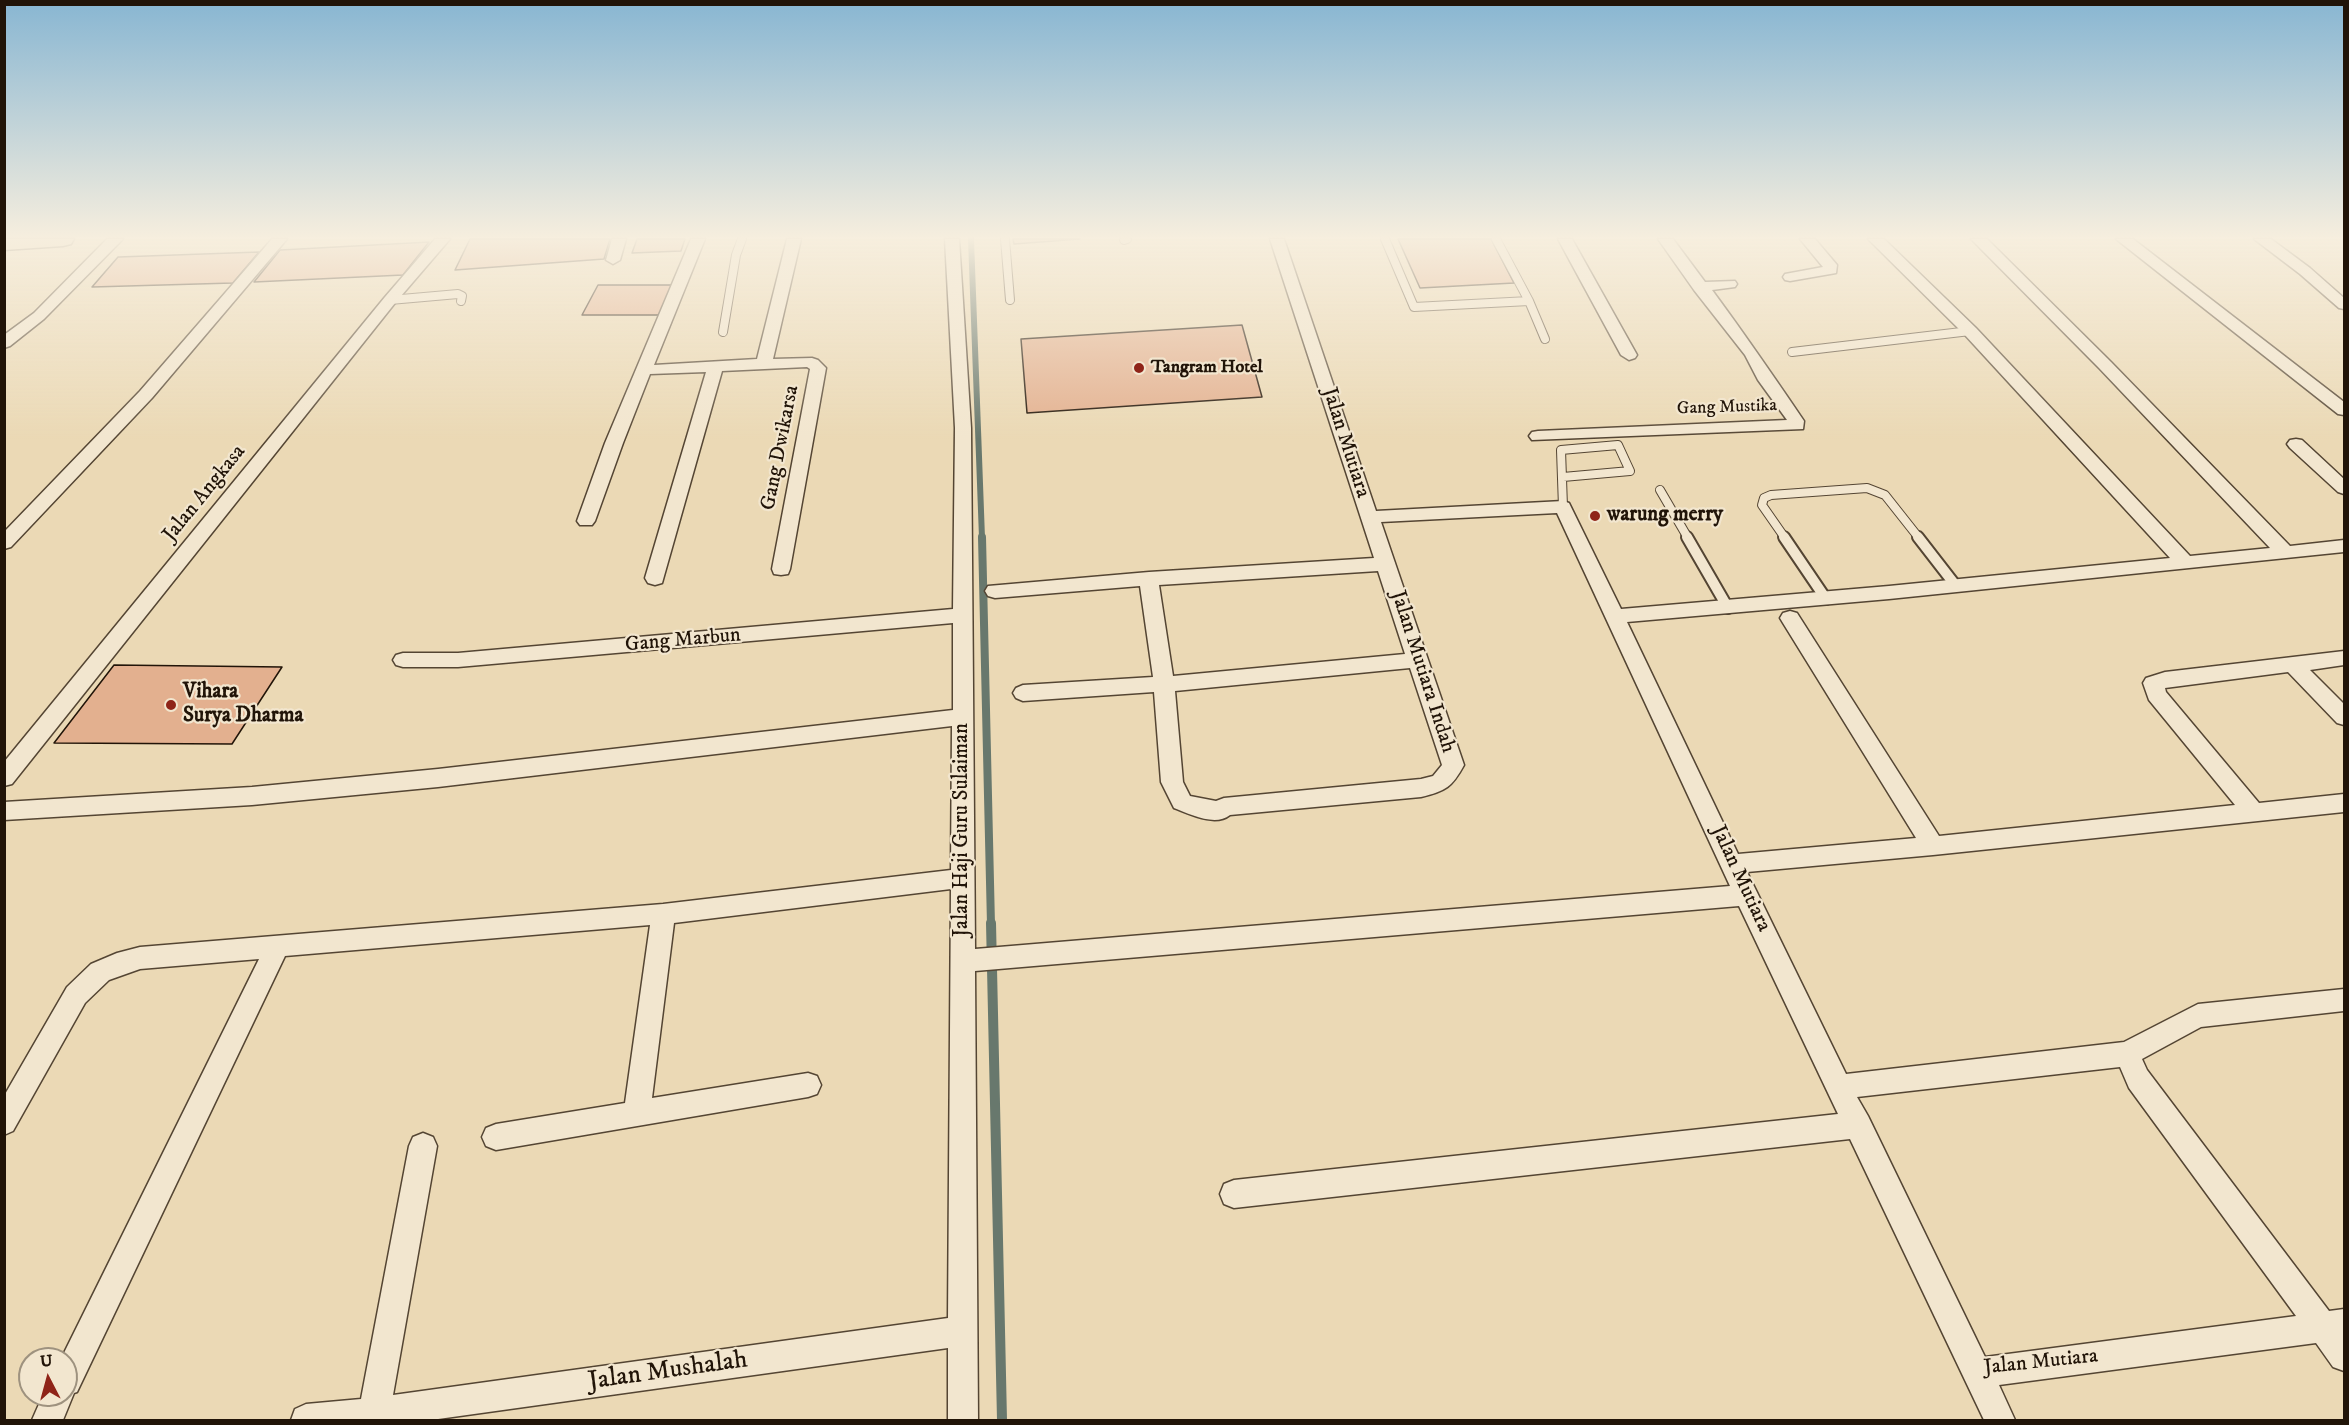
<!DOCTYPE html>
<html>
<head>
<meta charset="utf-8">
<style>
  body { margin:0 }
  #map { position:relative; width:2349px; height:1425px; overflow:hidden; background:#ebd9b5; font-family:"IM FELL DW Pica",serif }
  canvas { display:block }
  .frame { position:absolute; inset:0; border:6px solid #211408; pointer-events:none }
  .north { position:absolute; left:18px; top:1347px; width:60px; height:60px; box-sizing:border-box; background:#f2e6cf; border:2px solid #9e927f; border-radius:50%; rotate:354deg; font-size:16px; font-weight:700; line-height:24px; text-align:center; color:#211408 }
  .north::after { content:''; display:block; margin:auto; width:21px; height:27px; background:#8f2418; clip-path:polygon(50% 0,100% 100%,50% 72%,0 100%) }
</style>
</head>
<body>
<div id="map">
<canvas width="2349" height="1425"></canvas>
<div class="frame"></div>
<div class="north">U</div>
</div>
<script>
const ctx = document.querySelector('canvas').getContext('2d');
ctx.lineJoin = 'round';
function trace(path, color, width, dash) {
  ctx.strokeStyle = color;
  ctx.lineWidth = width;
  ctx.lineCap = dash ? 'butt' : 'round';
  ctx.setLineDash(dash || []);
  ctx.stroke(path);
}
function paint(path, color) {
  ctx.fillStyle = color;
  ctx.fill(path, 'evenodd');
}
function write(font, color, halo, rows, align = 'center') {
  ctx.font = font + ' "IM FELL DW Pica",serif';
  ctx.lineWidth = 4.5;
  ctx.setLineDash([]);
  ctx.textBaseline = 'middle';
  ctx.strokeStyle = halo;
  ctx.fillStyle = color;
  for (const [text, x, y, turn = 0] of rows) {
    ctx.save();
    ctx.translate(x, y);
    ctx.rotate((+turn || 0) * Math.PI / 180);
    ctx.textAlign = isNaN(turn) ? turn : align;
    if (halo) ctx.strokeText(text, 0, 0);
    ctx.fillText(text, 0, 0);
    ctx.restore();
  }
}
trace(new Path2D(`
  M971 239 982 538`), '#68786d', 6);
trace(new Path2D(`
  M982 537 991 925`), '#68786d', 8);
trace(new Path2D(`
  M991 923 1002 1420`), '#68786d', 10);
const building = new Path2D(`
  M470 239H610L604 259 455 270Z
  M637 239H685L681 251 632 253Z
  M1013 239H1080L1014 244Z
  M1398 239H1491L1514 283 1420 288Z
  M429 242 403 275 254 282 280 250Z
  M259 252 233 283 92 287 118 257Z
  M598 285H673L659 315H582Z
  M1242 325 1262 397 1027 413 1021 339Z
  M114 665 282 667 232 744 54 743Z`);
paint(building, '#e3b08f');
trace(building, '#211408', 1.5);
const serviceFar1 = new Path2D(`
  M1005 239 1010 300
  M1385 239 1414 307 1529 301
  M1496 239 1529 301 1545 339
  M1124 240 1127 239
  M390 300 458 294 462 296 461 301
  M723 332 736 255 742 239
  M1792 352 1970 331
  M1563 477 1630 471 1618 445 1561 450 1563 507
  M1660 490 1688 538
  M1785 538 1762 505 1764 498 1771 495 1867 488 1885 495 1919 538`);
const service = new Path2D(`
  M1687 537 1728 608
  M1784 537 1826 599
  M1918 537 1956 586`);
const minor = new Path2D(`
  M107 239H123L44 319 10 346 4 348V335L34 313Z
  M272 239H287L152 398 11 547 4 549V532L140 391Z
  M435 239H450L395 303 12 784 4 786V762L385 297Z
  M612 239H626L620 260 613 264 606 260Z
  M691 239H705L654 365 757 359 787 239H801L773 359 812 358 818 360 826 368 790 569 788 574 781 575 774 574 772 569 810 369 807 367 722 371 662 583 655 585 648 583 645 578 706 372 650 374 623 443 595 521 592 525H580L577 521 605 443Z
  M945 239H959L971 428 975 949 1730 886 1557 513 1381 522 1464 765C1452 787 1446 791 1421 797L1230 815C1215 827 1190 814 1174 808L1161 782 1154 692 1023 701 1016 698 1013 693 1016 688 1023 685 1153 677 1140 586 995 598 988 596 985 591 988 586 1149 572 1374 558 1270 239H1284L1376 511 1563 501 1569 503 1621 609 1889 586 2170 558 1964 334 1868 239H1884L1976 328 2190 556 2270 548 2099 368 1971 239H1987L2111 362 2290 546 2344 540V552L1889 599 1627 622 1738 854 1916 838 1783 623 1780 618 1783 613 1790 611 1797 613 1939 836 2235 805 2149 700 2143 683 2146 678 2165 672 2344 651V665L2310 670 2344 704V725L2337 723 2288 672 2165 688 2166 692 2259 803 2344 794V812L1933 855 1747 872 1846 1074 2124 1042 2198 1004 2344 989V1011L2201 1027 2142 1059 2147 1070 2329 1311 2344 1309V1371L2333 1367 2316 1343 1999 1385 2015 1420H1984L1850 1139 1234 1208 1224 1204 1220 1194 1224 1184 1234 1180 1838 1114 1739 906 975 971 978 1420H948V1348L431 1420H291L295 1409 306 1404 361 1399 409 1146 413 1137 423 1133 433 1137 437 1146 393 1395 948 1318 951 889 674 923 652 1098 808 1073 817 1076 821 1085 817 1094 808 1097 496 1150 486 1146 482 1137 486 1128 496 1124 625 1103 650 925 285 956 77 1392 74 1393 63 1420H32L43 1395H66V1359H61L259 959 140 969 109 980 85 1003 13 1131 4 1135V1096L67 987 91 964 117 953 140 947 663 904 951 870 952 726 438 787 252 805 4 820V802L252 787 438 769 953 710V623L458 667H403L396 665 393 660 396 655 403 653H458L953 609 955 428ZM1378 571 1405 654 1173 676 1159 585ZM1410 668 1442 765 1433 776 1421 779 1224 798 1216 801 1190 796 1183 782 1175 691ZM2120 1067 2129 1088 2296 1316 1985 1357 1868 1116 1857 1097Z
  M1558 239H1572L1637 355 1635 358 1629 360 1621 355Z
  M1658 239H1673L1705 282 1735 281 1737 284 1735 287 1712 290C1744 333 1774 377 1804 421L1803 429 1532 440 1529 436 1532 432 1538 431 1787 420 1758 380 1745 355 1694 290Z
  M1800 239H1815L1837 265 1836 273 1790 281 1785 280 1783 277 1785 274 1823 267Z
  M2116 239H2133L2344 402V415L2338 414Z
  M2254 239H2271L2310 268 2344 298V309L2339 308 2300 274Z
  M2296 439 2302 440 2344 479V494L2338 492 2290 448 2287 444 2290 440Z`);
const primary = new Path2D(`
  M4 239H74L71 244 63 246 4 250Z`);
trace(serviceFar1, '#544533', 10);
trace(service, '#544533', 14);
trace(minor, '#544533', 3);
trace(primary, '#211408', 3);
trace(serviceFar1, '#f2e6cf', 8);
trace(service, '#f2e6cf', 10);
paint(minor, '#f2e6cf');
paint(primary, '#ebd9b5');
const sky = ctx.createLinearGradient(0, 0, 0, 439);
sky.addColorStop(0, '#88b6d2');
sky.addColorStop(0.54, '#f6eede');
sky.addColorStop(1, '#f6eede00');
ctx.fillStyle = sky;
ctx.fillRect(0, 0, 2349, 439);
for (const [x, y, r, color] of [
  [1139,368,6,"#8f2418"],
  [1595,516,6,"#8f2418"],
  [171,705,6,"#8f2418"]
]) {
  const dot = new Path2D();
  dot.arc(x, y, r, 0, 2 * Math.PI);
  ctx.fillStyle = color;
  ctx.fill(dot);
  trace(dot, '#f2e6cf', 2);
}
write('bold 18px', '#211408', '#f2e6cf', [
  ["Tangram Hotel",1151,368]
], 'left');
write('18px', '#211408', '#f2e6cf', [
  ["Gang Mustika",1727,408,-2]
]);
write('21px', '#211408', '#f2e6cf', [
  ["Jalan Mutiara",1345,443,72],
  ["Gang Dwikarsa",781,448,-79],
  ["Jalan Angkasa",205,494,-51],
  ["Gang Marbun",683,641,-5],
  ["Jalan Mutiara Indah",1422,672,72],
  ["Jalan Haji Guru Sulaiman",963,830,-90],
  ["Jalan Mutiara",1740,879,65],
  ["Jalan Mutiara",2041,1363,-6]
]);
write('bold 21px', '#211408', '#f2e6cf', [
  ["warung merry",1607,516],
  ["Vihara",183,693],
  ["Surya Dharma",183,717]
], 'left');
write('26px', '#211408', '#f2e6cf', [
  ["Jalan Mushalah",668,1372,-8]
]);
</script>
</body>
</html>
